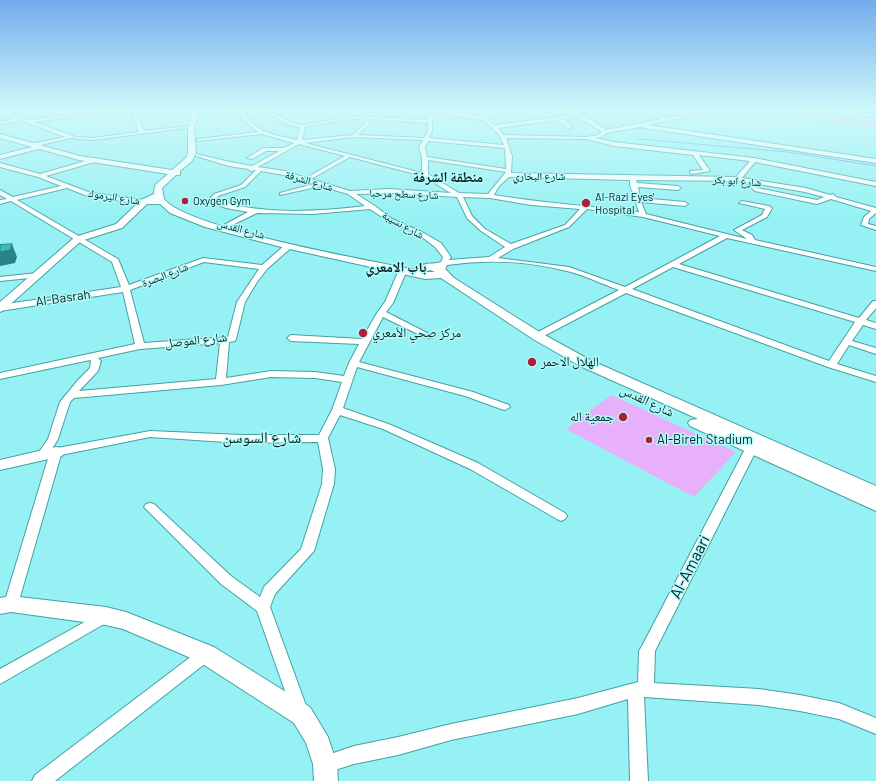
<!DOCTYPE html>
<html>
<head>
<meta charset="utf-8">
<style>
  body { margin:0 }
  canvas { display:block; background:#95f1f3 }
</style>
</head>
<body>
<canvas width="876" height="781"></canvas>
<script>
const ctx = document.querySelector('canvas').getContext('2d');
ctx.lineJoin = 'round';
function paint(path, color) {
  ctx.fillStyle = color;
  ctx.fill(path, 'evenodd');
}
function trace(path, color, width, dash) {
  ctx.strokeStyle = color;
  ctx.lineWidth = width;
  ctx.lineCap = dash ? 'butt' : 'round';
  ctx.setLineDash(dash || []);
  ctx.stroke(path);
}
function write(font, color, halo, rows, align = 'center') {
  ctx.font = font + ' Barlow,"Noto Naskh Arabic",sans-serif';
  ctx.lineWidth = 3;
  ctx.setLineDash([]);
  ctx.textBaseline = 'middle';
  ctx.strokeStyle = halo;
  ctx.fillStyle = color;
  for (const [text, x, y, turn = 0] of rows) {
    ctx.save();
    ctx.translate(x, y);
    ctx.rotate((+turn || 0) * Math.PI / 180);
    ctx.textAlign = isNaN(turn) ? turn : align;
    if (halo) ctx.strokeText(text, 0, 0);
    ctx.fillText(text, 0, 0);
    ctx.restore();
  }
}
paint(new Path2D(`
  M790 110H805L876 122V128L800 117 801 113Z
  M611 395 736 452 694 497 566 429Z`), '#e8b0fb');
trace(new Path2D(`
  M639 139 788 152 876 166`), '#639def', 1);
const street = new Path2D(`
  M0 110 6 112 27 110 11 114 28 120 111 110H126L34 122 75 137 93 138 139 132 131 110H135L144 131 191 126 193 127 93 140 70 138 33 147 31 144 65 137 18 119 14 122 0 124V122L14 118 0 113Z
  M238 110H257L244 112C256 133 275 135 297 140L300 127 289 125 261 110H267L292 123 303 125 356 116 428 120V110H438L480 117 506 112V114L486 119 495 125 575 115 568 110C578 110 598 123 606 130L662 119 637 110H644L668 118 695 113 697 115 648 125 876 159V163L639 127 607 133 601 137 595 138 614 142 754 158 876 182V186L755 162 742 178 806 188 830 195 833 194 836 197 876 208V213L869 219 868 224 876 226V230L861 225 864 217 871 211 831 199 817 204 755 191 746 182 738 181 636 180 637 183 678 186 681 188 678 190 638 187 640 198 685 202 688 204 685 206 641 202 646 214 747 239 734 230 762 215 765 209 739 203 742 201 769 206 772 208 767 217 742 230 752 235 755 240 876 267V271L727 238 679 264 859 318 873 301H876V308L866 320 876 323V329L863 325 852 341 876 348V354L849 345 837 364 876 376V382L828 367 626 293 540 338H534L533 336 534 334 619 290C602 284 584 275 567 271 528 261 486 259 447 265L445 270H439V267L427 269V265L441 262 443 257 435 247 418 234 388 221 370 209 313 214 257 213 228 227H224V225L248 212 226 208 208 201 214 194 241 185 256 170 251 171 248 169 229 166 196 156V154L230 162 252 166 279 151H266L252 159 247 158 263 148H284L294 143 262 134 196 141 198 139 258 132 244 121ZM432 112 485 121 499 135 504 145 429 138 432 131ZM578 117 602 132 598 135 587 137 504 135 498 128 557 120 569 129 571 128V125L562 119ZM366 118 365 123 353 135 302 140 305 127 343 120ZM370 119 428 123V131L424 138 358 135 369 124ZM354 137 423 140 419 147 422 158V173L305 143ZM506 138 587 139 614 146 693 155 703 170 690 171V173L692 174 710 171 699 155 750 161 736 177 511 173 512 156ZM428 141 505 148 506 169 427 157 425 147ZM299 144 345 156 306 178 285 171 258 167ZM350 157 423 176 451 193 390 189 350 191 311 179ZM428 160 506 172 488 194 459 193 428 174ZM261 171 284 175 314 184 280 193V195L321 186 348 194 365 206C316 212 263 215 215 200L218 196 245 187ZM509 177 630 180V185L639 212C590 206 542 203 494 195L499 186ZM753 183 805 192 824 197 817 200 757 188ZM390 193 457 197 467 218 481 231 505 247 489 257 449 260 451 257 441 243 422 232 392 219 375 206 356 194ZM463 197 490 198 531 205 580 209 565 225 511 244 485 229 472 216ZM587 209 643 217 720 236 625 287 569 267 498 258 513 249 569 227ZM673 267 855 322 829 361 632 289Z
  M806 110H817L876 120V122Z
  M858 110 876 111V113L860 111Z
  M40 145 42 148 0 159V155Z
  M96 158 98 159V161L46 176 91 193 144 200H163L166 202 163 204H144L90 197 67 188 17 200 118 259 129 285 203 258 262 265 285 245 292 247 267 269 257 282 245 302 236 339 235 341 229 342 226 378 271 371 315 372 344 376 349 363 359 344 291 341 287 338 291 335 362 339 377 313 385 302 399 270 403 268H406L407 270 393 303 386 312 433 336 432 338H426L383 317 359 362 473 392 509 405 510 407 505 410 501 409 465 396 357 367 343 408 391 425 478 463 565 513 567 516 565 519 561 521 557 519 470 469 383 429 340 415 328 438 335 469 334 484 314 551 275 594 270 607 308 711 306 717 300 719 294 717 292 711 257 611 221 584 144 507 146 504 150 503 154 504 231 576 260 597 264 587 301 549 322 484 323 469 318 442 241 443 150 437 61 455 18 604 16 608 11 610 6 608 4 604 50 452 47 458H39L37 455 48 439 60 402 78 380 90 368 91 361 90 360 0 379V373L135 344 123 292 0 311V305L121 287 112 262 11 201 0 204V200L7 199 0 195V190L13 197 61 186 38 177 0 167V163L40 174ZM204 262 259 269 237 302 228 337 144 343 130 290ZM220 343 216 379 79 391 98 371 101 361 98 358 140 349ZM271 377 315 378 342 382 332 410 319 435H241L150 431 52 449 58 439 70 402 74 398 221 385Z
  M37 273H40V277L0 281V277Z
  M751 445 755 446 757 449 655 651 654 683 759 689 800 695 839 703 876 718V734L839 719 800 711 759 705 644 697 648 781H630L628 699 578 714 451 740 398 755 354 764 325 773 319 770 316 764 319 758 354 746 398 737 451 724 578 698 638 682 639 651 642 646 745 449 747 446Z
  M106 610 111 612 113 616 111 620 0 684V669Z
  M206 647 211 649 214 654 211 659 55 781H32L35 775 201 649Z`);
const secondary = new Path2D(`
  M193 110H199L194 127 196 153 192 161 180 171V175H176L162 188 164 199C188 229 369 260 415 270 421 263 435 261 442 267 446 269 450 274 454 278L541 333 590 360 876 486V511L690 426 688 423 690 420 698 419 580 366 533 339 441 278 425 279 285 248 205 227 170 213 156 200 147 204 122 228 81 241 4 310 0 312V302L75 237 116 224 141 200 154 194 155 185 168 174 79 160 0 138V134L80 156 172 170 186 158 188 153V127ZM430 270 435 272H425Z
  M56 447 62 448 64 452 62 456 0 470V460Z
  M11 596 106 607 126 612 214 647 310 707 328 737 337 764 338 781H314L313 764 306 743 294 723 198 661 123 629 106 625 11 612 0 614V598Z`);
trace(street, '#44a1a3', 2);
trace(secondary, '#44a1a3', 2);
paint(street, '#fff');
paint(secondary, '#fff');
paint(new Path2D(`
  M225 110H233V111H225Z
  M12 244 17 257 15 263 0 266V252Z`), '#298385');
const building = new Path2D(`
  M12 244 10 250 0 252V245Z`);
paint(building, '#3abbbe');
trace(building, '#298385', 1);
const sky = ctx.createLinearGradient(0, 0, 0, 219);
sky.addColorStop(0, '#73abeb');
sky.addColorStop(0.5, '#cff9fa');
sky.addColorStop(1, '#cff9fa00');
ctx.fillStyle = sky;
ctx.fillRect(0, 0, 876, 219);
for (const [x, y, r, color] of [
  [185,201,4,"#b11e3b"],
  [586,203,5,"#b11e3b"],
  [363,333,5,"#b11e3b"],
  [532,362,5,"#b11e3b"],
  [623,417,5,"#b11e3b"],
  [649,440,4,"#b11e3b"]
]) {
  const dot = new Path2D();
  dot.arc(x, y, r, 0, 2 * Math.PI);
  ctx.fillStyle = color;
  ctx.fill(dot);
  trace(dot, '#b4fbfc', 1.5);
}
write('11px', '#042222', '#b4fbfc', [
  ["شارع البخاري",539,176],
  ["شارع الشرفة",309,181,16],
  ["شارع ابو بكر",737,181,4],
  ["شارع سطح مرحبا",404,194,2],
  ["شارع اليرموك",114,197,9],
  ["شارع نسيبة",403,225,29],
  ["شارع القدس",241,229,15],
  ["شارع البصرة",165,275,-21]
]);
write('11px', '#042222', '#b4fbfc', [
  ["Al-Razi Eyes'",595,197],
  ["Hospital",595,210],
  ["Oxygen Gym",193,201]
], 'left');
write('13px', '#042222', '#b4fbfc', [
  ["Al-Basrah",63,298,-8],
  ["شارع الموصل",196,340,-6],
  ["شارع القدس",647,401,25]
]);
write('13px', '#042222', '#b4fbfc', [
  ["مركز صحي الأمعري",372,333],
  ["الهلال الاحمر",541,362],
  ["جمعية اله",614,417,"right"],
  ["Al-Bireh Stadium",657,440]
], 'left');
write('bold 14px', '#042222', '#b4fbfc', [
  ["منطقة الشرفة",448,177],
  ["باب الامعري",396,267]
]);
write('16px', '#042222', '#b4fbfc', [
  ["شارع السوسن",262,438],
  ["Al-Amaari",690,567,-63]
]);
</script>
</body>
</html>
